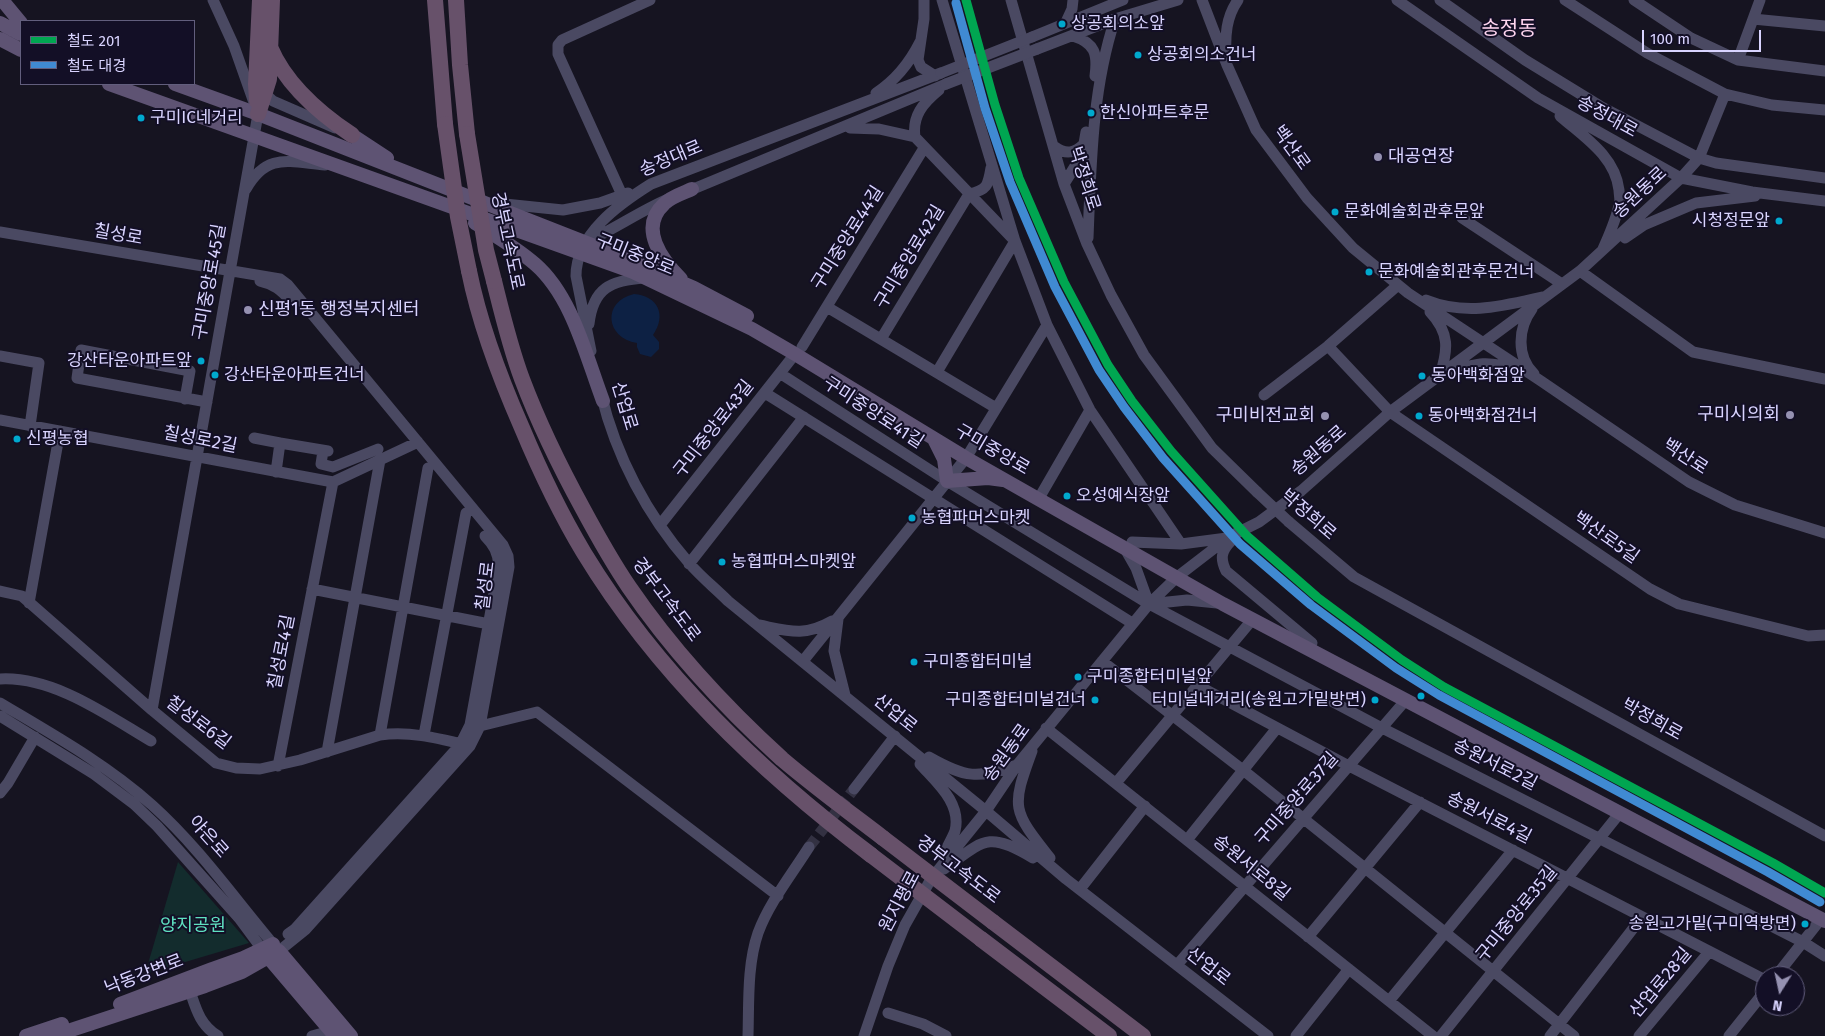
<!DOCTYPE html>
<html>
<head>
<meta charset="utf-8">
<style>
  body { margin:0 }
  #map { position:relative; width:1825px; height:1036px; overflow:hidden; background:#161421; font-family:"Fira Sans","Noto Sans KR",sans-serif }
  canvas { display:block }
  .legend { position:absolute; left:20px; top:20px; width:175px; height:65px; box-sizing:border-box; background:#130f26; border:1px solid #625e7d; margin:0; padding:6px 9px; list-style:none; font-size:15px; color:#d9d4ff }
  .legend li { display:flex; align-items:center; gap:10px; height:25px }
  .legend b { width:25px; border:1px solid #625e7d }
  .north { position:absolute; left:1755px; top:966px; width:50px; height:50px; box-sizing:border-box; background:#130f26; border:1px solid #625e7d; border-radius:50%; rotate:190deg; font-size:14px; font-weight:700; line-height:20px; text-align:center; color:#d9d4ff }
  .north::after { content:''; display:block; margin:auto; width:18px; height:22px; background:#9591b1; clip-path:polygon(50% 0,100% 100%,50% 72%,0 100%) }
  .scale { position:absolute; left:1642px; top:30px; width:119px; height:22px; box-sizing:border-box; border:2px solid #d9d4ff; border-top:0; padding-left:6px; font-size:15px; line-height:18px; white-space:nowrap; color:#d9d4ff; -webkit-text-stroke:4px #130f26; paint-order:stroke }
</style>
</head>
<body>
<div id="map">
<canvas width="1825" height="1036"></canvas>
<ul class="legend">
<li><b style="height:6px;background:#00a651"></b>철도 201</li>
<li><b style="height:6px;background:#408ad2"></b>철도 대경</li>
</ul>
<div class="north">N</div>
<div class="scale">100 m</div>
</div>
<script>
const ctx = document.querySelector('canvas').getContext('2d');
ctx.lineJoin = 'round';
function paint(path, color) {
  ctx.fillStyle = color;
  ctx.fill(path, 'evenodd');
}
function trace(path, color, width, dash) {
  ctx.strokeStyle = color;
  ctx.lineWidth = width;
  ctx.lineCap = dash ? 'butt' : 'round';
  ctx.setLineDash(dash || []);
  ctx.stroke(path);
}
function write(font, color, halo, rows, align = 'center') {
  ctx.font = font + ' "Fira Sans","Noto Sans KR",sans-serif';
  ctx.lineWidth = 4;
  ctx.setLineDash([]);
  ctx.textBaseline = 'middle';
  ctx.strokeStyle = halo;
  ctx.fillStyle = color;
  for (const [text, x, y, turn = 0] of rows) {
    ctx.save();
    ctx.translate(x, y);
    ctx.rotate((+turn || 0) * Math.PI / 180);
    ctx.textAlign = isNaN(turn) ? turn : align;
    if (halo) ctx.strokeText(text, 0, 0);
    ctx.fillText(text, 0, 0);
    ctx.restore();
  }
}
paint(new Path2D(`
  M178 862 249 943 145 974Z`), '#132c2d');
paint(new Path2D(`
  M634 294C658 296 667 315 653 335L659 342V349L651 357 640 354 637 347V343C605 338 602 301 634 294Z`), '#0d2144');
trace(new Path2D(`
  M809 847 854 789`), '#333142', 11, [11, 5.5]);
trace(new Path2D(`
  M924 0V19L918 60 921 67 935 76
  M942 0 1015 241 1047 325 1090 410 1181 544
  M1011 0 1064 184 1087 244 1111 295 1144 355 1212 448 1257 492
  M1202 0 1227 65 1256 130 1307 198 1353 248 1408 293 1541 381 1689 482 1735 505 1825 533
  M1397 0 1538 98 1681 178 1752 192 1825 201
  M1440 0 1525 60 1600 106 1699 158 1716 163 1825 178
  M1565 0 1647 53 1725 94 1772 105 1825 110
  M1634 0 1691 38 1738 60 1825 71
  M1753 19 1825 26
  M1066 22 1072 9 1073 0
  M1073 36C1095 43 1098 54 1095 76
  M1032 37 1123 0
  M1037 49 1115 19 1178 0
  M1226 56C1225 36 1226 17 1238 0
  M1738 60 1760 0
  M261 90 273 101 335 128
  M939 90C923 103 912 116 915 137L1012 238
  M876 93C896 80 909 64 920 42
  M1560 116C1584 137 1615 156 1619 190 1619 195 1621 201 1619 205 1616 220 1609 235 1603 249
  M850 128 879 129 915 137
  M1055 147C1066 155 1075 153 1084 144
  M1064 184 1082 155 1086 132
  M246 189C267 152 289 162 325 165
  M686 192 946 84
  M969 194C987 190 988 186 991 168
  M622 195 558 54V45L562 40 650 0
  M495 203 563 210 600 203 628 193
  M1462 218 1562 284
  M0 232 280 279 288 285 503 545 508 556 509 567 480 726 470 746 305 930 279 951C237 902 200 848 152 805 106 764 52 734 0 703
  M1088 238C1091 164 1092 89 1115 19
  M1625 238 1644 225 1696 203 1755 196
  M586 242C615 229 640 211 668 199
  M1580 271 1693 352 1825 379
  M260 281C274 284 281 290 290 300
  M1426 300C1466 316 1502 306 1542 297
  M827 307 996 408
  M1532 309C1518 328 1516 356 1534 374
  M1430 312C1450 333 1448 350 1440 375
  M589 324C593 288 611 280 645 278
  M881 339 969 194
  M1328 346 1390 412 1650 589 1679 604 1808 636 1825 635
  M802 347 924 148
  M591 351 576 276C576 234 619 204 651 184L941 73
  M0 356 39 363 30 426
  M937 372 1015 241
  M1448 372C1478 363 1487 360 1518 370
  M781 374 947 481 1149 604 1382 728 1803 942 1825 956
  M765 393 1132 623
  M601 394C616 456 647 515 689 563 701 577 715 588 728 601L986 811 1066 879 1268 1036
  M1264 395 1328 346 1398 285
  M185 399 190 371 81 350 77 378 207 402
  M0 420 333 482 418 442
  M254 438 280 443
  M323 451 321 464 333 467 378 449
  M276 472 280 443 328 451
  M1042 493 1090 410
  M1289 522 1354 577 1825 836
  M660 525 795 354
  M1231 541C1221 551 1220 559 1226 571L1312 643
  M1132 542 1181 544 1227 538
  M1124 547 1136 568 1149 604
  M689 564 804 417
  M312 589 489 624
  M0 591 22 596 152 710 216 763 236 768 260 769 300 760 380 735C410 731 437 738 466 745
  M29 603 60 431
  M1149 604 1187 600 1217 603
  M838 619 834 651 845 695
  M759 625C789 631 804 637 832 621
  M803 661 966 458 1047 325
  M1102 661 1243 770 1574 1036
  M0 679C53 676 107 715 151 741
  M1197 685 1349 766 1765 980
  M152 710 258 114 234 46 213 0
  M0 716 94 774 134 804 157 826 239 918 262 949
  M473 726H480L537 712 778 896
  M1046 728 1433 1036
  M380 735 428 468
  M424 735 466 513
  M1032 751C1011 808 1012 810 1050 858
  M327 752 380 460
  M929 757C966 778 977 779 1017 765
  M920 764C936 782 962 803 955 831 952 839 947 847 943 855
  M278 766 333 482
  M1116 783 1252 620
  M854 789 895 736
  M0 793 8 783 35 737
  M1187 840 1277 728
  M944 869C983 841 987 830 1033 858
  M1080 889 1145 806
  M288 934 295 929 460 745 470 725 499 566C498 553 494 545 485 536
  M1308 937 1420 802
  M1177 965 1405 701
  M1776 976 1821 919
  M190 991C196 1009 200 1025 218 1036
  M1389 1001 1513 850
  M888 1013 923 1024 946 1036
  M312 1036 330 1031
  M748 1036C749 1003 747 965 758 933 769 903 792 874 809 847
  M864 1036 888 966 905 925 931 879 986 811 1017 765 1149 604 1177 577 1229 537 1259 522 1301 491 1390 412 1580 271 1681 178 1699 158 1725 94
  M1296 1036 1349 969
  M1441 1036 1619 814
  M1550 1036 1642 917
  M1639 1036 1709 952
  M1729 1036 1765 991`), '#4a4962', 11);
trace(new Path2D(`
  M2 0 21 23
  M0 23 21 34
  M0 39 21 50
  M109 84 633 272 752 329 795 354 966 458 1223 604 1825 921
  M175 84 258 114 620 256 694 288 747 316
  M352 135 387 158
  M475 223C496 236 517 248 535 264 572 296 586 356 603 401
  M681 279C662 260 638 228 664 204 670 197 683 193 692 189
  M934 439 944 459 947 481 988 478 1003 480
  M262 950 335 1036
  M120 1004 212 969 243 958 273 944
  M26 1036 62 1024
  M53 1036 205 986 242 972 279 951 351 1036`), '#5e5373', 14);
trace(new Path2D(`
  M435 0 445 124
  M456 0 460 65 467 134
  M270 47C286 85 319 113 352 135
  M257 101 256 84 260 0
  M258 114 269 79 272 0
  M469 271C480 326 500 378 522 428 540 471 560 513 584 553 657 673 760 771 871 855
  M494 281C502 313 510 347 522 379 539 424 560 467 583 509 597 535 612 562 629 587 672 650 726 708 782 759 815 787 849 812 883 838
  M993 922 1143 1036
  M981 939 1109 1036`), '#67516a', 16);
trace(new Path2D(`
  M941 73 1032 37
  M946 84 1037 49
  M1257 492 1289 522`), '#4a4962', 11);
trace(new Path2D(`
  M445 124 458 217 469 271
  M467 134 486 250 494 281
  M883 838 993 922
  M871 855 981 939`), '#67516a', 16);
trace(new Path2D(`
  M966 0 995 105 1019 178 1064 282 1108 365 1132 401 1171 451 1247 536 1317 597 1402 660 1444 687 1773 863 1825 893`), '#00a651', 9);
trace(new Path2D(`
  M956 3 985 108 1010 182 1055 287 1099 370 1124 407 1163 458 1240 544 1311 605 1396 668 1439 695 1768 872 1820 902`), '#408ad2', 9);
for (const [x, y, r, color] of [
  [1062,24,4.5,"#00a9ce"],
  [1138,55,4.5,"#00a9ce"],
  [1091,113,4.5,"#00a9ce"],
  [141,118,4.5,"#00a9ce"],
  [1378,157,5,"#9591b1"],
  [1335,212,4.5,"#00a9ce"],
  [1779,221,4.5,"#00a9ce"],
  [1369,272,4.5,"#00a9ce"],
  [248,310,5,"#9591b1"],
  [201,361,4.5,"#00a9ce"],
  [215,375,4.5,"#00a9ce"],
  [1422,376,4.5,"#00a9ce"],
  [1790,415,5,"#9591b1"],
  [1325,416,5,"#9591b1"],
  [1419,416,4.5,"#00a9ce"],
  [17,439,4.5,"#00a9ce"],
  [1067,496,4.5,"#00a9ce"],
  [912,518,4.5,"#00a9ce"],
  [722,562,4.5,"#00a9ce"],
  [914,662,4.5,"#00a9ce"],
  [1078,677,4.5,"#00a9ce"],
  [1421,696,4.5,"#00a9ce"],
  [1095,700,4.5,"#00a9ce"],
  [1375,700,4.5,"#00a9ce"],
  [1805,924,4.5,"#00a9ce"]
]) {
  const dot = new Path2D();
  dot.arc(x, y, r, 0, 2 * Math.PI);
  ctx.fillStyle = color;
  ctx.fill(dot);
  trace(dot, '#130f26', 2);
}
write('17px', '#d9d4ff', '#130f26', [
  ["상공회의소앞",1071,24],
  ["상공회의소건너",1147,55],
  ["한신아파트후문",1100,113],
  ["구미IC네거리",150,118],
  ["문화예술회관후문앞",1344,212],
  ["시청정문앞",1770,221,"right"],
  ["문화예술회관후문건너",1378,272],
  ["강산타운아파트앞",192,361,"right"],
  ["강산타운아파트건너",224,375],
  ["동아백화점앞",1431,376],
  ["동아백화점건너",1428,416],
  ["신평농협",26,439],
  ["오성예식장앞",1076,496],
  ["농협파머스마켓",921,518],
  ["농협파머스마켓앞",731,562],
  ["구미종합터미널",923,662],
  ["구미종합터미널앞",1087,677],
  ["구미종합터미널건너",1086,700,"right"],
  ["터미널네거리(송원고가밑방면)",1366,700,"right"],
  ["송원고가밑(구미역방면)",1796,924,"right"]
], 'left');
write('18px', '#d9d4ff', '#130f26', [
  ["송정대로",1607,117,29],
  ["백산로",1291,148,54],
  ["송정대로",671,159,-23],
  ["박정희로",1084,179,72],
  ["송원동로",1640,193,-43],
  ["칠성로",118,235,10],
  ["구미중앙로44길",848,238,-58],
  ["경부고속도로",507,241,78],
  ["구미중앙로",635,255,22],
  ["구미중앙로42길",910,257,-59],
  ["구미중앙로45길",210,282,-80],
  ["산업로",624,406,73],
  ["구미중앙로41길",873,413,33],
  ["구미중앙로43길",714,429,-52],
  ["칠성로2길",200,440,11],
  ["구미중앙로",992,450,30],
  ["송원동로",1319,451,-41],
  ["백산로",1685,457,33],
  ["박정희로",1308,515,41],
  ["백산로5길",1606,538,35],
  ["칠성로",486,586,-83],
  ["경부고속도로",666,600,53],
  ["칠성로4길",282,652,-79],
  ["산업로",895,714,39],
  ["박정희로",1652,720,29],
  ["칠성로6길",198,723,37],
  ["송원동로",1007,753,-54],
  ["송원서로2길",1495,765,27],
  ["구미중앙로37길",1297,799,-49],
  ["송원서로4길",1489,818,27],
  ["야은로",208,837,48],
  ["송원서로8길",1251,868,39],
  ["경부고속도로",958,870,37],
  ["원지평로",900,902,-62],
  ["구미중앙로35길",1517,914,-51],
  ["산업로",1208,967,38],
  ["낙동강변로",144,975,-21],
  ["산업로28길",1661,983,-50]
]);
write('18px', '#d9d4ff', '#130f26', [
  ["대공연장",1388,157],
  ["신평1동 행정복지센터",258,310],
  ["구미시의회",1780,415,"right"],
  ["구미비전교회",1315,416,"right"]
], 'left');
write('18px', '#5fe0c0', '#130f26', [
  ["양지공원",193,926]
]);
write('20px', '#ffd6f0', '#130f26', [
  ["송정동",1509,29]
]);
</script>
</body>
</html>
